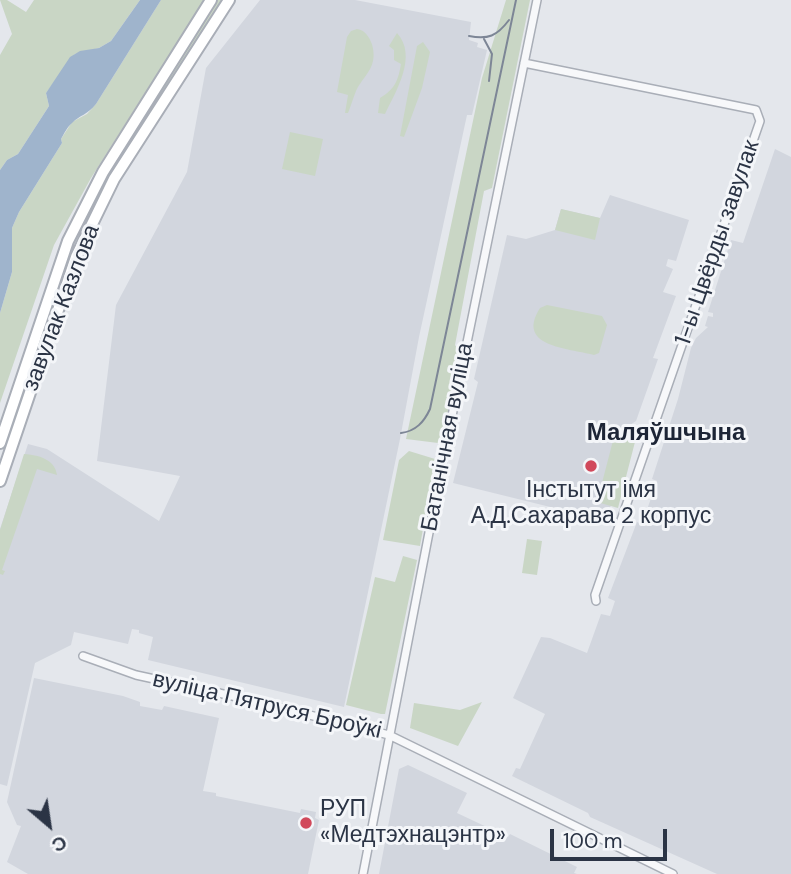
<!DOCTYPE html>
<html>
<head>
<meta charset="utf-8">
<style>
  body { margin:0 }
  #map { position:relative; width:791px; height:874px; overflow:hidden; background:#e4e7ec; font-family:"DM Sans",sans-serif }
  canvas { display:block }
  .north { position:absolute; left:14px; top:790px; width:70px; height:70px; -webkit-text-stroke:5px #f4f6f9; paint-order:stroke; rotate:151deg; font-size:19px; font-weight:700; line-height:28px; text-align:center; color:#2b3445 }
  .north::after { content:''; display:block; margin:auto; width:24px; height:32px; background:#2b3445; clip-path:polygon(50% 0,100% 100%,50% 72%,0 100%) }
  .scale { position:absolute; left:550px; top:829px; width:117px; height:32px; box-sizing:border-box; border:4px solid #2b3445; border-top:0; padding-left:9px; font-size:21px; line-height:24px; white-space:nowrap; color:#2b3445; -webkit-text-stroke:5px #f4f6f9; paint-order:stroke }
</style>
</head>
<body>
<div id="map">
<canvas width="791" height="874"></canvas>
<div class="north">С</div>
<div class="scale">100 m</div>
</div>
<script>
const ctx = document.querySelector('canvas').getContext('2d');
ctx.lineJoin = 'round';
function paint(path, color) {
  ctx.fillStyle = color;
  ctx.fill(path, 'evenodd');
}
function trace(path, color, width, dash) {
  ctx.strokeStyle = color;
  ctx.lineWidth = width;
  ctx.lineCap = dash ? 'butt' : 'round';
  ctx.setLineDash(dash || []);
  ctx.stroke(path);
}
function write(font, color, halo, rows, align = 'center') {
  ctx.font = font + ' "DM Sans",sans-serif';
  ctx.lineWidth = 6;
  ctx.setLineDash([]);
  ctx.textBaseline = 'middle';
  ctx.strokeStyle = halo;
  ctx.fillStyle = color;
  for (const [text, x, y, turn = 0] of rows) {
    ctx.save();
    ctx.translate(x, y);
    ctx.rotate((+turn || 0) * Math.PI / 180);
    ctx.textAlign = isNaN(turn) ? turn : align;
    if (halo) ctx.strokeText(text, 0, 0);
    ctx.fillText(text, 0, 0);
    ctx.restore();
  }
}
paint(new Path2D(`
  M260 0H355L471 22 469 40 478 43 477 47 487 50 472 115H467L419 337 400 439 344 707 148 660 153 637 139 633V630L132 629 128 644 74 632 71 645 35 663 7 786 0 784V529L28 444 47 449 159 521 180 476 97 461 116 305 187 172 206 68Z
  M775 149 791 157V874H717L590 817 588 813 512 776 516 768 520 769 545 714 513 698 541 637 550 638 587 653 601 614 610 616 615 601 608 598 637 522 642 524 657 481 652 479 678 399 691 348 696 338 708 327 705 326 708 316 713 317V313L708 312 731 240 743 243Z
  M610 195 689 220 676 261 668 259 666 266 673 269 663 292 676 296 653 358 658 359 636 421 630 425 607 521 453 483 478 382 474 379 507 235 526 239 555 230 561 209 600 218Z
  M34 678 123 696 140 702V706L162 710 164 706 219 718 203 791 216 793V796L300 813 301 809 316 812 315 818 319 820 308 874H28L7 862 21 826 17 825 7 802Z
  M408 765 467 793 457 813 508 837 510 834 577 867 574 873 577 874H379L399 769Z`), '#d2d6de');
paint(new Path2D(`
  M0 0H7L26 12 34 0H140L111 41 99 48 75 54 46 93 49 106 18 154 7 160 0 170V55L12 34Z
  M161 0H204L91 178 54 245 0 403V313L12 272V228L19 212 62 143 61 139 72 122 87 114 96 104Z
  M218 0H222C174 76 120 150 80 231 63 266 52 304 40 341L37 340 67 255 107 175Z
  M506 0H530L492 188 484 191 455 345 460 353 444 430 438 443 406 439 482 78Z
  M357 29C369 30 376 49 373 61 371 72 360 81 356 91 353 98 351 106 348 113H345L348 95 337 92 347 37 351 31Z
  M397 33C418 56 396 91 385 114L378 113 380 98C395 89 398 81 401 64L394 60V50L389 46Z
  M423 42 430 52 422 88 404 137 400 136 417 46Z
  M290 132 323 139 315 176 282 169Z
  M561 209 600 218 595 240 555 230Z
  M547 305 602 316 607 325 599 353 594 355C568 348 515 347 540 308Z
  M615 433 636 438 618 508 597 502Z
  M409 451 435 459 420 546 383 540 399 460Z
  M24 454C38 455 55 459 57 475L37 469 2 570 5 571 3 575 0 574V530Z
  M527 539 542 541 537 575 522 573Z
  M403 556 417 560 385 714H381L346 705 375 577 395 582Z
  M482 702 458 746 410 728 414 703 460 710Z`), '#c9d6c5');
paint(new Path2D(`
  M140 0H161L96 104C87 115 80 115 72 123 67 127 64 134 61 139L62 143 19 212 12 228V272L0 313V170L7 160 18 154 49 106 46 93 70 57 80 51 99 48 111 41Z`), '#9fb4cc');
const minor = new Path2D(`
  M524 63 756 110 760 121 595 595 596 601
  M83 656 136 675 246 699 389 735 673 874
  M363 874 444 455 537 0`);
const secondary = new Path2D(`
  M0 443 68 241 103 172 211 0
  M0 481 76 257 114 179 229 0`);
trace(minor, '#a9aeb7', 10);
trace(secondary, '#a9aeb7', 14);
trace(minor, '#f7f8fa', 7);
trace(secondary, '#fff', 10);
trace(new Path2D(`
  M469 36C488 40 497 36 509 20
  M484 39 492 54 489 81
  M401 433C416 431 424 422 430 409L516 0`), '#7d8696', 2);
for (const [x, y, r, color] of [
  [591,466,7,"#d1495b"],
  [306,823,7,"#d1495b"]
]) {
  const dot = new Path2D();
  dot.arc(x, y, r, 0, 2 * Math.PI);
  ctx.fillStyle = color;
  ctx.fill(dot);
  trace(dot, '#f4f6f9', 2.5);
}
write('23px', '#2b3445', '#f4f6f9', [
  ["1-ы Цвёрды завулак",718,243,-71],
  ["завулак Казлова",62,308,-69],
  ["Батанічная вуліца",448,437,-79],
  ["вуліца Пятруся Броўкі",267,706,13]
]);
write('23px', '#2b3445', '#f4f6f9', [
  ["Інстытут імя",591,491],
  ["А.Д.Сахарава 2 корпус",591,517],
  ["РУП",320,810,"left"],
  ["«Медтэхнацэнтр»",320,836,"left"]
]);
write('bold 24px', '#1d2536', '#f4f6f9', [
  ["Маляўшчына",666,434]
]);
</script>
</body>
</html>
